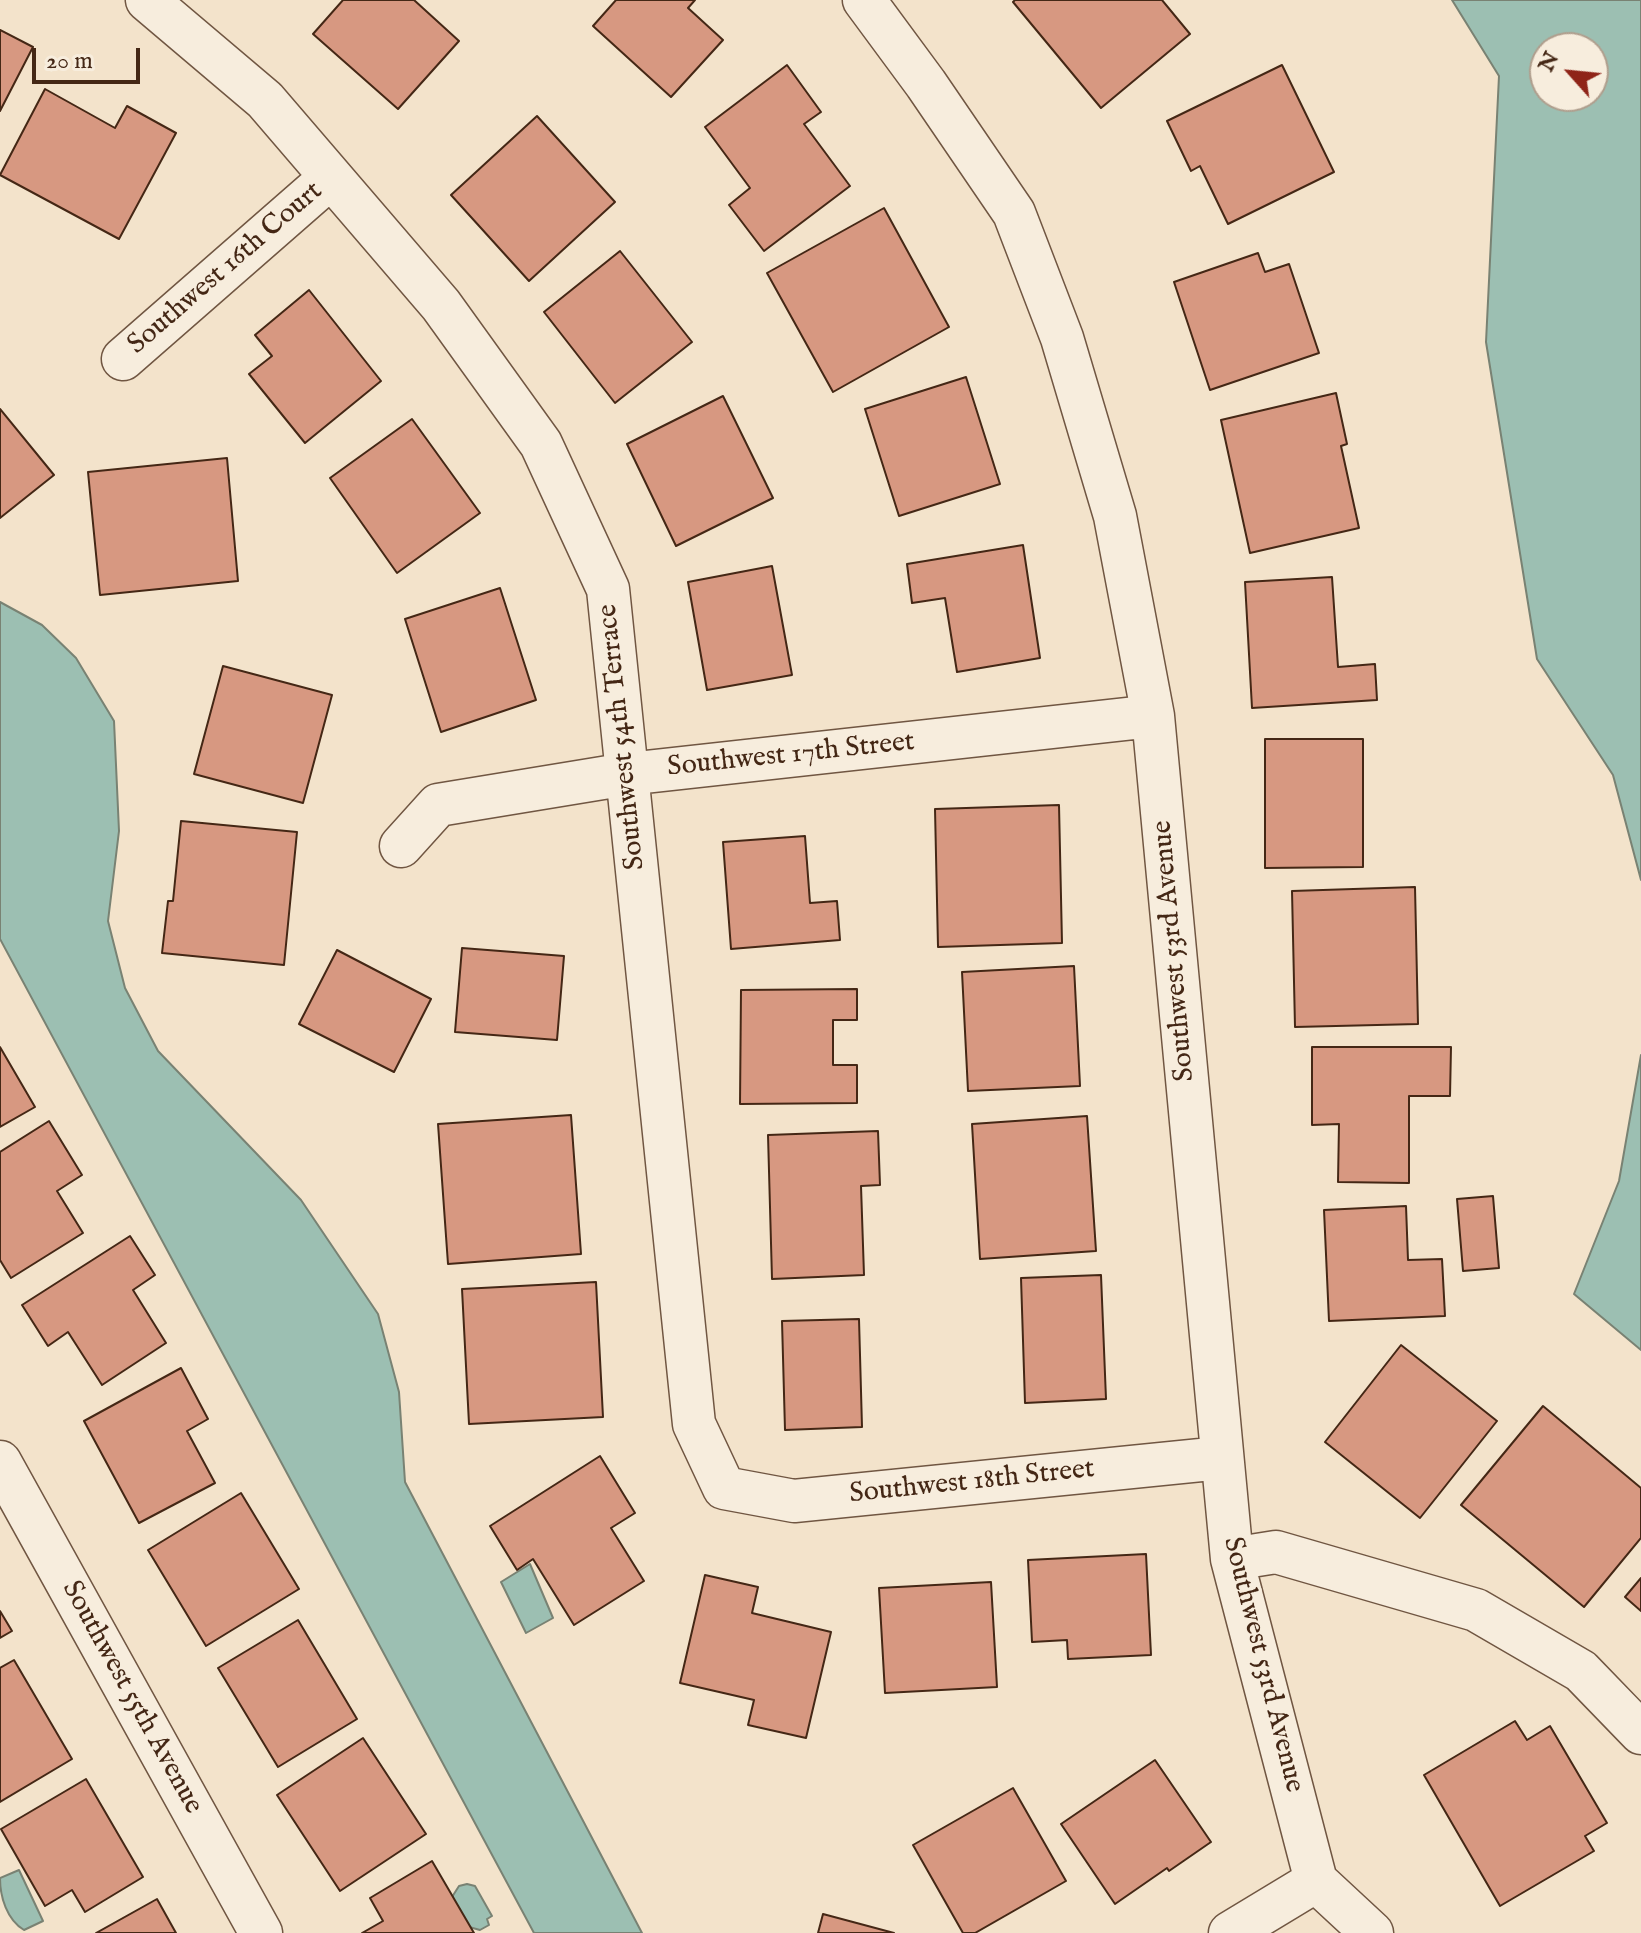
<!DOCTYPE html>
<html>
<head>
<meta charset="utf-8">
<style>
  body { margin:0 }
  #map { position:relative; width:1641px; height:1933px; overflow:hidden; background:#f3e3cb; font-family:"IM FELL English",serif }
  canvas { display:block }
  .north { position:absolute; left:1529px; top:32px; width:80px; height:80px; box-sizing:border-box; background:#f7eddd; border:2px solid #af9e8d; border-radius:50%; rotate:297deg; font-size:22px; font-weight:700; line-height:32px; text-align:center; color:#442715 }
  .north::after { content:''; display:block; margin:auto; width:28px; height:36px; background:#8f2418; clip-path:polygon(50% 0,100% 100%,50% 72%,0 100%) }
  .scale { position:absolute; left:32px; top:48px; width:108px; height:36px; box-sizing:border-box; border:4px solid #442715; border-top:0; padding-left:10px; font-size:24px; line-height:28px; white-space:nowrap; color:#442715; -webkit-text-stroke:6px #f7eddd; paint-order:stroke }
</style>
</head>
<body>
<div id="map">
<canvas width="1641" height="1933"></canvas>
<div class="north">N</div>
<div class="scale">20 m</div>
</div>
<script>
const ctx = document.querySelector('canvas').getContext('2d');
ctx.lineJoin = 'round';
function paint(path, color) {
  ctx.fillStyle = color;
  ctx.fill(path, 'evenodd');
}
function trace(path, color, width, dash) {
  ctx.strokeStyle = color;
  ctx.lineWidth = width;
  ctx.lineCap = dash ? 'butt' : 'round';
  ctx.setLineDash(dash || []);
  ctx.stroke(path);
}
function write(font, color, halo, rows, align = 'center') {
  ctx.font = font + ' "IM FELL English",serif';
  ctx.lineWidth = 6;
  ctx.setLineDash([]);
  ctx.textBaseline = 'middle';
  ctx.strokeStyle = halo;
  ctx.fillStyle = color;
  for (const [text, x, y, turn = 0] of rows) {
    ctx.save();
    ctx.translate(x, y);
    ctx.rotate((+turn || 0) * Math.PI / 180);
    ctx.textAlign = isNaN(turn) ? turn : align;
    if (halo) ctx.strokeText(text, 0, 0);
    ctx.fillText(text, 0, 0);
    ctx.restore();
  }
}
const water = new Path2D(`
  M1452 0H1641V880L1613 775 1537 659 1486 342 1499 76ZM1545 48H1593V96H1545Z
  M0 602 42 625 76 658 114 721 119 831 108 921 125 988 158 1051 301 1200 378 1314 399 1392 405 1482 642 1933H534L0 939Z
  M1641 1055V1350L1574 1294 1619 1181Z
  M530 1564 553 1618 526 1633 501 1582Z
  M19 1870 43 1921 24 1930C7 1920 0 1897 0 1878Z
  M467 1884 475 1886 492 1916 487 1919 489 1925 480 1930 469 1927 452 1897 459 1886Z`);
paint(water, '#9cbfb2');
trace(water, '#798273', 2);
const building = new Path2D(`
  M343 0H414L459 41 398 109 313 34Z
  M616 0H695L688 8 723 40 671 97 593 26Z
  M1015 0H1162L1190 34 1101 108 1013 2Z
  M0 30 33 47 0 111Z
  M787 65 821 112 804 124 850 186 764 251 729 205 750 188 705 127Z
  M1282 65 1334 172 1228 224 1200 166 1191 171 1167 121Z
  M45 89 115 128 127 106 176 133 119 239 0 175Z
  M537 116 615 202 529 281 451 195Z
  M884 208 949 327 833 392 767 273Z
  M620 251 692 342 615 403 544 312Z
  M1258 253 1265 272 1289 264 1319 353 1210 390 1174 282Z
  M309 290 381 381 305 443 249 374 272 356 255 335Z
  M966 377 1000 484 899 516 865 409Z
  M1336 393 1347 444 1341 446 1359 528 1250 553 1221 420Z
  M723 396 773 498 676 546 627 444Z
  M0 409 54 475 0 518Z
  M412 419 480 513 397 573 330 478Z
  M227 458 238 581 100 595 88 472Z
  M1023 545 1040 658 957 672 945 598 912 603 907 564Z
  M772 566 792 675 707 690 688 582Z
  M1332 577 1338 667 1375 664 1377 700 1252 708 1245 582Z
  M500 588 536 700 441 732 405 619Z
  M223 666 332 695 303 803 194 774Z
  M1265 739H1363V867L1265 868Z
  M1059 805 1062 943 938 947 935 809Z
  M181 821 297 832 284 965 162 953 168 901H173Z
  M805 836 810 903 837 901 840 940 731 949 723 842Z
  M1415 887 1418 1024 1295 1027 1292 891Z
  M462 948 564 956 557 1040 455 1032Z
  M337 950 431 999 394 1072 299 1024Z
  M1074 966 1080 1086 968 1091 962 972Z
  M857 989V1020H833V1065H857V1103L740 1104 741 990Z
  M0 1047 35 1107 0 1127Z
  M1312 1047H1451L1450 1096H1409V1183L1338 1182 1339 1124 1312 1125Z
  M571 1115 581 1254 448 1264 438 1124Z
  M1087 1116 1096 1251 980 1259 972 1124Z
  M49 1121 82 1175 57 1191 83 1233 11 1278 0 1260V1152Z
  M878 1131 880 1185 861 1186 864 1275 772 1279 768 1135Z
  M1493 1196 1499 1268 1463 1271 1457 1199Z
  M1406 1206 1408 1260 1442 1259 1445 1316 1329 1321 1324 1210Z
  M130 1236 155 1275 133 1290 166 1343 102 1385 68 1332 48 1346 22 1305Z
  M1101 1275 1106 1399 1025 1403 1021 1278Z
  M596 1282 603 1417 469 1424 462 1289Z
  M859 1319 862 1427 785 1430 782 1321Z
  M1401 1345 1497 1421 1420 1518 1325 1442Z
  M181 1368 208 1419 187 1431 215 1483 139 1523 84 1421Z
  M1543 1406 1641 1488V1538L1584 1607 1461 1505Z
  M600 1456 635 1513 611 1528 644 1581 574 1625 533 1559 517 1570 490 1526Z
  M241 1493 299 1589 206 1646 148 1550Z
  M1146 1554 1151 1655 1068 1659 1067 1640 1032 1642 1028 1560Z
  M705 1575 758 1587 752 1613 831 1632 806 1738 748 1725 754 1700 680 1683Z
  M1641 1578V1611L1625 1597Z
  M991 1582 997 1687 885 1693 879 1588Z
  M0 1611 12 1631 0 1638Z
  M298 1620 357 1719 278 1767 218 1668Z
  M14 1660 72 1759 0 1802V1668Z
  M1515 1721 1527 1740 1550 1726 1607 1823 1585 1836 1594 1851 1500 1906 1424 1775Z
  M363 1738 426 1834 340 1891 277 1795Z
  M1155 1760 1211 1842 1169 1871 1167 1868 1115 1904 1061 1824Z
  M86 1779 143 1877 85 1912 72 1890 45 1906 1 1829Z
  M1013 1788 1066 1881 975 1933H963L913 1845Z
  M432 1861 474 1933H362L383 1921 370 1898Z
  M157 1899 176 1933H96Z
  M823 1914 894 1933H818Z`);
paint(building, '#d79881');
trace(building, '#442715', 2);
const minor = new Path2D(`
  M147 0 265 100 441 305 541 444 608 589 694 1424 724 1488 794 1501 1221 1458
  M864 0 926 84 1014 213 1062 338 1115 516 1153 716 1232 1559 1316 1881 1372 1933
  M123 359 330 178
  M401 846 438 805 627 774 1153 716
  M0 1462 261 1933
  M1232 1559 1276 1552 1476 1610 1581 1671 1641 1733
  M1230 1933 1316 1881`);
trace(minor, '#705642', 45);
trace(minor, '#f7eddd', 42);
write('28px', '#442715', '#f7eddd', [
  ["Southwest 16th Court",226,269,-41],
  ["Southwest 54th Terrace",623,737,-96],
  ["Southwest 17th Street",791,756,-6],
  ["Southwest 53rd Avenue",1175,951,-95],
  ["Southwest 18th Street",972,1483,-6],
  ["Southwest 53rd Avenue",1262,1665,76],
  ["Southwest 55th Avenue",131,1698,61]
]);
</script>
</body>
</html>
